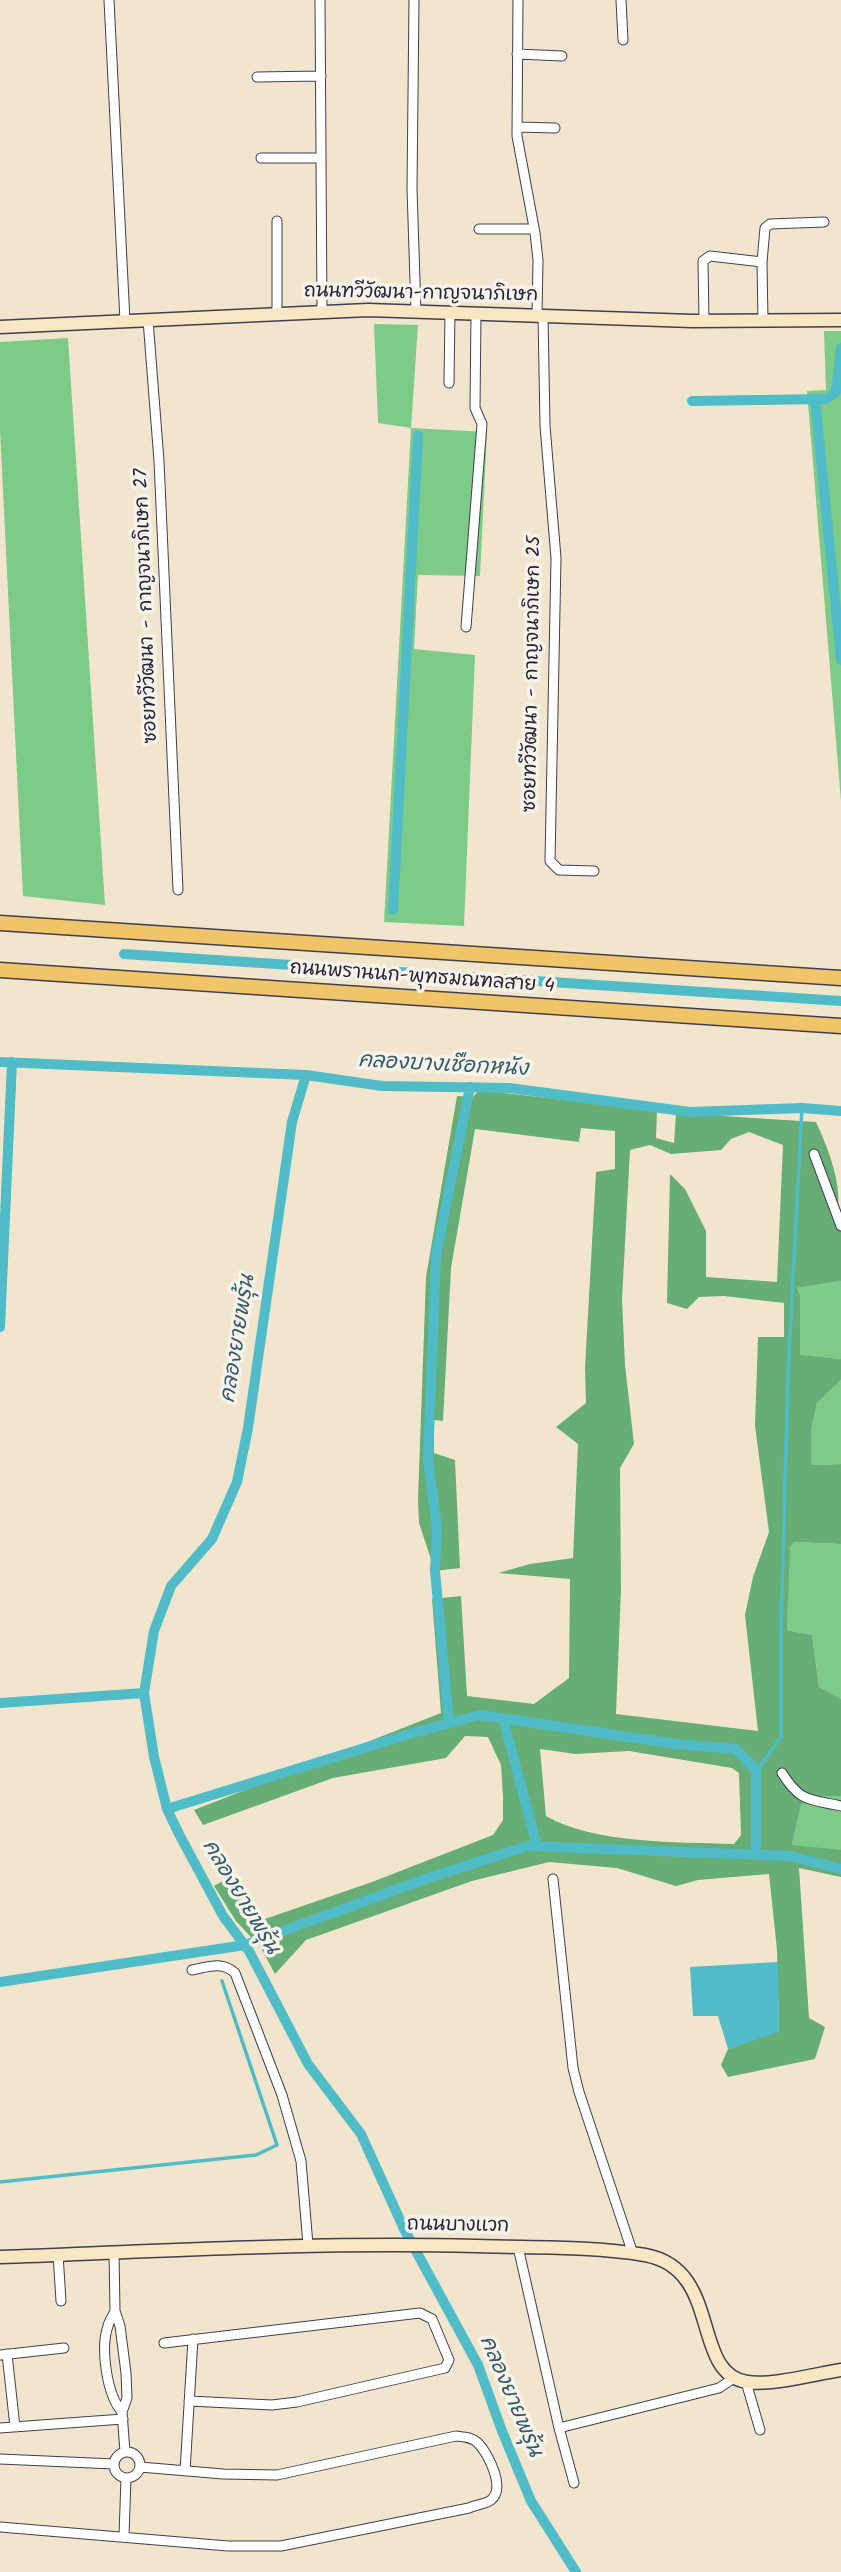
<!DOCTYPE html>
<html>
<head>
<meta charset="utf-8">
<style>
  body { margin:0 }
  canvas { display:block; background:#f1e6cd }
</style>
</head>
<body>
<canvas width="841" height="2572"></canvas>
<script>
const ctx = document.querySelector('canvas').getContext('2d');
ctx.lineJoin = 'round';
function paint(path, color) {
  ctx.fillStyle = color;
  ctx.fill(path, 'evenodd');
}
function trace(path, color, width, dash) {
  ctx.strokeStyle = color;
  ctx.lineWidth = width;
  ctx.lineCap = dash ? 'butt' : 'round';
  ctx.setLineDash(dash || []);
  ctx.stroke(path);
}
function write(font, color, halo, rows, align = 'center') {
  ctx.font = font + ' Kalam,"Playpen Sans Thai",sans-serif';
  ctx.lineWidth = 7;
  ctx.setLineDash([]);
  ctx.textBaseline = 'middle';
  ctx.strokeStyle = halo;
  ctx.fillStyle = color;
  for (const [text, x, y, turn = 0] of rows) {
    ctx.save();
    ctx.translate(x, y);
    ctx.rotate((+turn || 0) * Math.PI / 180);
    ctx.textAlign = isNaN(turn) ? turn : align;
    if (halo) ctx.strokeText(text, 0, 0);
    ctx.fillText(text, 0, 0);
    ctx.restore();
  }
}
paint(new Path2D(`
  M374 324 418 325 411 428 487 432 480 576 418 575 414 649 475 655 464 926 384 922 411 428 378 423Z
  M824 331H841V801L807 391 826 390Z
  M68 338 105 905 23 896 0 430V342Z
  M841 1281V1359L800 1356V1295L797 1288Z
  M841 1380V1464L811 1465V1432L817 1403Z
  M794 1542 841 1544V1699L819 1687 812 1635 787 1630 789 1547Z
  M820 1796H841V1853L792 1845 801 1805Z`), '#7eca89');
paint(new Path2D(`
  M479 1090 657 1111 656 1138 674 1143 676 1113 816 1122C828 1148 841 1181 838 1209L841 1221V1281L797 1288 800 1295V1355L841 1359V1380L817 1403 811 1432V1465L841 1464V1544L794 1542 790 1547 787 1630 812 1635 819 1687 841 1699V1796H820L801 1805 792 1845 841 1850V1877L799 1868 809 2018 825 2027 815 2059 728 2077 721 2065 728 2049 779 2031 777 1950 769 1874 698 1880 676 1886 617 1868 549 1862 472 1881 306 1940 275 1974 261 1948 236 1921 214 1886 232 1876 242 1904 265 1919 372 1882 493 1835 503 1820V1797L501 1765 488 1737 465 1736 446 1758 333 1778 203 1825 194 1810 441 1713 432 1599 461 1596 467 1696 534 1704 569 1678 570 1579 498 1573 530 1564 573 1558 578 1444 556 1427 586 1403 585 1368 596 1172 615 1169V1131L581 1128 579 1142 475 1129 451 1268 443 1421 434 1420V1453L455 1460 460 1568 435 1571 419 1523 418 1499 426 1277 457 1096 473 1097ZM749 1132 783 1145 777 1282 706 1277V1231L685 1189 670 1174 667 1303 687 1309 699 1297 724 1296 784 1303V1337H758L755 1426 769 1532 753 1577 745 1615 758 1731 616 1714 621 1589 620 1468 634 1444 625 1365 622 1299 630 1150 650 1145 671 1154 721 1150 731 1139ZM540 1749 575 1754 629 1751 732 1768 739 1773 741 1835 734 1844C677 1842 595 1844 546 1816Z`), '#66ae75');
paint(new Path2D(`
  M778 1962 779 2032 728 2049 718 2016H693L690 1967Z`), '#4fbcc7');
trace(new Path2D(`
  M756 1772 781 1737V1632L788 1374 802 1108
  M0 2182 256 2155 277 2145 222 1981`), '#4fbcc7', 3.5);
trace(new Path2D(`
  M815 399 841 660
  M692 401 826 399 836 392 841 348
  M393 910 418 436
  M124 954 841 1001
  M0 1062 306 1075 382 1086 509 1088 690 1112 802 1108 841 1111
  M306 1075 292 1122 248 1428 237 1482 212 1539 171 1586 154 1631 144 1693 154 1757 167 1809 179 1834 223 1916 249 1951 308 2064 361 2134 404 2229 478 2365 502 2431 531 2501 576 2572
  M0 1327 12 1062
  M0 1703 144 1693
  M503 1718 537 1846
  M449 1723 435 1571 437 1528 428 1460 436 1255 470 1087
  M167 1809 413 1733 480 1715 676 1744 735 1749 756 1770V1855
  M0 1982 245 1945 431 1877 528 1846 790 1856 841 1869`), '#4fbcc7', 10);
const street = new Path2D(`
  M109 0 125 321
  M320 0 322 312
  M414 0 412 189 416 312
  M518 0 517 136 535 233 538 260 537 315
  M621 0 623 40
  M517 54 562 56
  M257 77 321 76
  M517 127 555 128
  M261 158H321
  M479 229H534
  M277 314V221
  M543 315 545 426 556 558 550 861 559 870 594 871
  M148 320 159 461 178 890
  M704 320 703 261 710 256 762 262
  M763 321 762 262 765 228 770 224 824 222
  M449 383 450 312
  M466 627 482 424 475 408 476 313
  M814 1154 841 1226
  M782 1773C800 1802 809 1799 841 1806
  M553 1879 573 2068 579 2092 633 2254
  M192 1970C208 1967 222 1961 235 1973L282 2095 301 2161 308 2245
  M518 2247 559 2428 574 2483
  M114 2253 115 2311 120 2326 126 2373 127 2398 122 2412 125 2452
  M58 2254 61 2301
  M115 2311C113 2316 109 2321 108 2326 100 2349 107 2395 122 2412
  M164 2343 420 2313 432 2319 449 2360 445 2368 297 2402 272 2405 189 2401
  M7 2354 15 2427
  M0 2355 64 2348
  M746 2382 760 2430
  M0 2428 123 2419
  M559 2428 719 2388 734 2378
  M114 2465a13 13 0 1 1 26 0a13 13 0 1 1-26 0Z
  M0 2459 114 2464
  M185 2471 193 2339
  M0 2527 228 2546H281L469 2508C475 2505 486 2504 491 2500 506 2488 488 2453 478 2443 472 2437 464 2437 456 2436L277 2475 223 2474 140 2467
  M124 2536 126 2478`);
const secondary = new Path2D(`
  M0 327 368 310 692 321 841 320
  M0 2257C159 2251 317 2242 476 2246 532 2248 590 2246 645 2255 723 2269 690 2373 747 2382 771 2386 815 2374 841 2370`);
const primary = new Path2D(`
  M0 923 841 978
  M0 970 841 1026`);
trace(street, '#413f51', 11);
trace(secondary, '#413f51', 15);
trace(primary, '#413f51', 17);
trace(street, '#fff', 9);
trace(secondary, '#f9e7c3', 12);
trace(primary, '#f0c469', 14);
write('19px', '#22223b', '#f7f3e8', [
  ["ถนนทวีวัฒนา-กาญจนาภิเษก",421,295,1],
  ["ซอยทวีวัฒนา - กาญจนาภิเษก 27",148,606,-92],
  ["ซอยทวีวัฒนา - กาญจนาภิเษก 25",534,674,-89],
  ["ถนนพรานนก-พุทธมณฑลสาย 4",422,979,4],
  ["ถนนบางแวก",458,2227,1]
]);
write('italic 21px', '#32586c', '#f7f3e8', [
  ["คลองบางเชือกหนัง",443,1067,3],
  ["คลองยายพรุ้น",240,1339,-81],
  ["คลองยายพรุ้น",239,1898,59],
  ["คลองยายพรุ้น",509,2397,67]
]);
</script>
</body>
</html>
